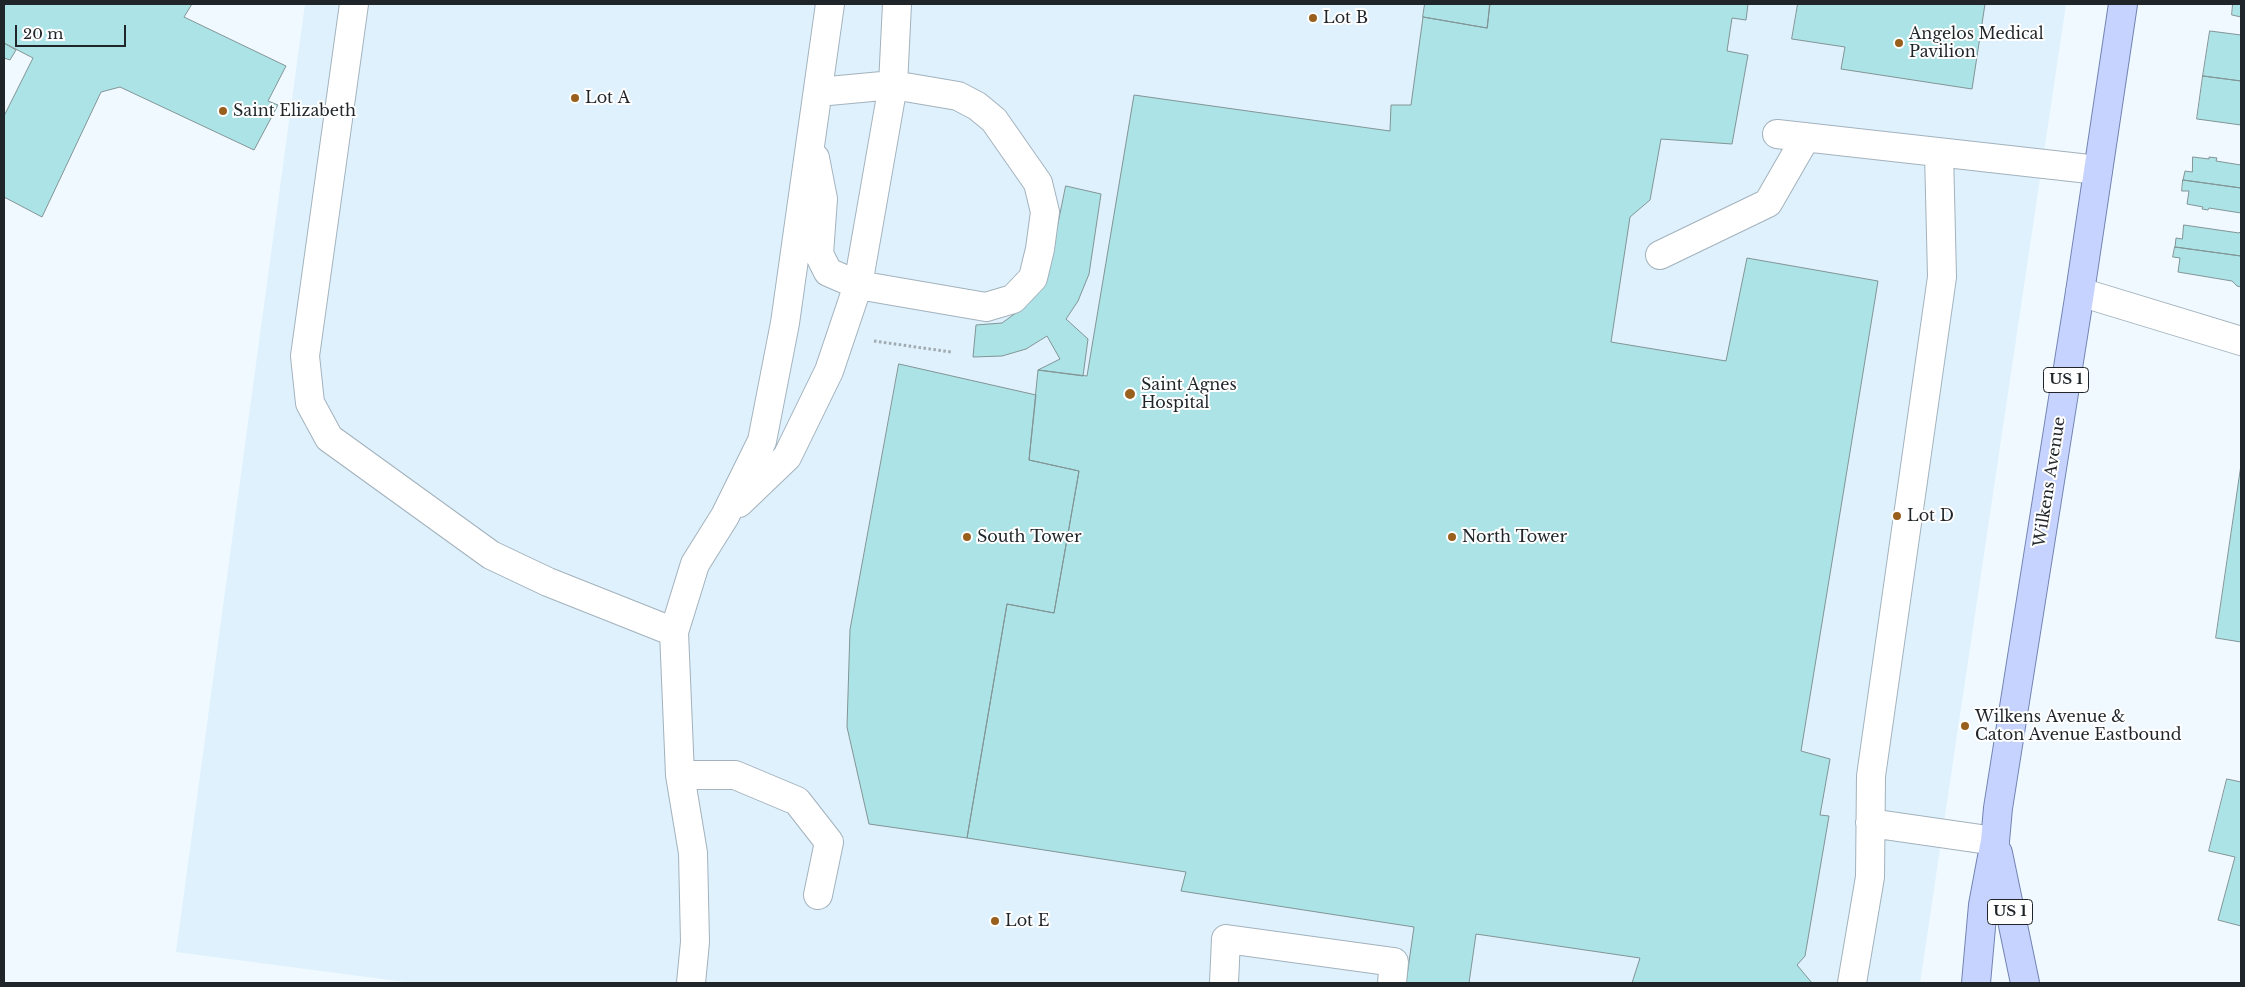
<!DOCTYPE html>
<html>
<head>
<meta charset="utf-8">
<style>
  body { margin:0 }
  #map { position:relative; width:2245px; height:987px; overflow:hidden; background:#eff9ff; font-family:"Libre Baskerville",serif }
  canvas { display:block }
  .frame { position:absolute; inset:0; border:5px solid #1f2529; pointer-events:none }
  .scale { position:absolute; left:15px; top:25px; width:111px; height:22px; box-sizing:border-box; border:2px solid #1f2529; border-top:0; padding-left:6px; font-size:15px; line-height:18px; white-space:nowrap; color:#1f2529; -webkit-text-stroke:4px #fff; paint-order:stroke }
</style>
</head>
<body>
<div id="map">
<canvas width="2245" height="987"></canvas>
<div class="frame"></div>
<div class="scale">20 m</div>
</div>
<script>
const ctx = document.querySelector('canvas').getContext('2d');
ctx.lineJoin = 'round';
function paint(path, color) {
  ctx.fillStyle = color;
  ctx.fill(path, 'evenodd');
}
function trace(path, color, width, dash) {
  ctx.strokeStyle = color;
  ctx.lineWidth = width;
  ctx.lineCap = dash ? 'butt' : 'round';
  ctx.setLineDash(dash || []);
  ctx.stroke(path);
}
function write(font, color, halo, rows, align = 'center') {
  ctx.font = font + ' "Libre Baskerville",serif';
  ctx.lineWidth = 4;
  ctx.setLineDash([]);
  ctx.textBaseline = 'middle';
  ctx.strokeStyle = halo;
  ctx.fillStyle = color;
  for (const [text, x, y, turn = 0] of rows) {
    ctx.save();
    ctx.translate(x, y);
    ctx.rotate((+turn || 0) * Math.PI / 180);
    ctx.textAlign = isNaN(turn) ? turn : align;
    if (halo) ctx.strokeText(text, 0, 0);
    ctx.fillText(text, 0, 0);
    ctx.restore();
  }
}
paint(new Path2D(`
  M305 4H2066L1920 983H413L176 952Z`), '#def1fd');
const building = new Path2D(`
  M5 4H192L184 17 286 66 268 101 278 105 254 150 120 87 101 92 42 217 4 197V116L33 58 4 43Z
  M1425 4H1490L1487 28 1423 17Z
  M1490 4H1748L1746 20 1732 18 1727 51 1748 55 1732 144 1661 139 1650 200 1630 217 1611 342 1726 361 1747 258 1878 281 1801 751 1830 759 1820 815 1829 816 1805 956 1797 965 1812 983H1632L1640 958 1476 934 1469 983H1406L1414 927 1181 891 1186 872 967 838 1007 604 1054 613 1079 471 1029 460 1038 370 1087 376 1134 95 1390 131 1391 105H1411L1423 17 1487 28Z
  M1798 4H1985L1972 89 1841 69 1845 47 1792 39Z
  M2233 4H2241V17L2232 15Z
  M2210 31 2241 35V81L2203 76Z
  M4 43 16 50 10 60 4 58Z
  M2203 76 2241 81V125L2197 119Z
  M2193 157 2209 159V157L2217 158 2216 161 2241 165V188L2183 180 2185 171 2192 172Z
  M2183 180 2241 188V213L2209 208 2208 210 2202 209 2203 207 2187 204 2189 191H2182Z
  M1066 186 1101 194 1089 274 1078 301 1066 319 1088 339 1083 376 1038 370 1060 359 1047 336 1026 349 1002 356 973 357 976 325 1002 323 1020 310 1049 267Z
  M2184 225 2239 233 2241 231V256L2175 247 2176 238 2182 239Z
  M2175 247 2241 256V287L2237 286 2232 281 2178 272 2180 258 2173 257Z
  M899 364 1036 395 1029 460 1079 471 1054 613 1007 604 967 838 869 824 847 727 850 630Z
  M2241 465V642L2216 638Z
  M2227 779 2241 782V926L2218 920 2235 857 2209 851Z`);
paint(building, '#ace3e7');
trace(building, '#829596', 1);
const minor = new Path2D(`
  M354 4 305 356 310 403 329 438 491 555 548 582 674 632
  M1777 134 2098 170
  M815 158 823 199 819 254 828 272 858 285 986 307 1013 299 1033 278 1040 249 1045 212 1038 183 994 120 977 106 958 96 893 85 818 92
  M1660 255 1768 203 1806 137
  M2080 292 2241 341
  M739 503 787 457 829 371 858 285 893 85 897 4
  M680 775H735L797 801 829 842 818 895
  M1870 823 1995 841
  M691 983 695 942 693 853 680 775 674 632 695 564 725 516 762 441 785 323 830 4
  M1224 983 1226 939 1394 962 1392 983
  M1852 983 1870 877 1871 776 1942 277 1939 152`);
const major = new Path2D(`
  M1998 853 2025 983
  M1976 983 1983 905 1995 841 1998 808 2080 292 2123 4`);
trace(minor, '#a3b2bc', 30);
trace(major, '#7283b3', 30);
trace(new Path2D(`
  M874 341 951 352`), '#a1aaaf', 3, [2.5, 2.5]);
trace(minor, '#fff', 28);
trace(major, '#c5d3fe', 28);
for (const [x, y, r, color] of [
  [1313,18,5,"#985f1d"],
  [1899,43,5,"#985f1d"],
  [575,98,5,"#985f1d"],
  [223,111,5,"#985f1d"],
  [1130,394,6,"#985f1d"],
  [1897,516,5,"#985f1d"],
  [967,537,5,"#985f1d"],
  [1452,537,5,"#985f1d"],
  [1965,726,5,"#985f1d"],
  [995,921,5,"#985f1d"]
]) {
  const dot = new Path2D();
  dot.arc(x, y, r, 0, 2 * Math.PI);
  ctx.fillStyle = color;
  ctx.fill(dot);
  trace(dot, '#fff', 2);
}
for (const [x, y, w] of [
  [2066,380,45],
  [2010,912,45]
]) {
  const box = new Path2D();
  box.roundRect(x - w / 2, y - 12.5, w, 25, 4);
  ctx.fillStyle = '#fff';
  ctx.fill(box);
  trace(box, '#1f2529', 1);
}
write('bold 15px', '#1f2529', null, [
  ["US 1",2066,380],
  ["US 1",2010,912]
]);
write('16px', '#1f2529', '#fff', [
  ["Lot B",1323,18],
  ["Angelos Medical",1909,34],
  ["Pavilion",1909,52],
  ["Lot A",585,98],
  ["Saint Elizabeth",233,111],
  ["Saint Agnes",1141,385],
  ["Hospital",1141,403],
  ["Lot D",1907,516],
  ["South Tower",977,537],
  ["North Tower",1462,537],
  ["Wilkens Avenue &",1975,717],
  ["Caton Avenue Eastbound",1975,735],
  ["Lot E",1005,921]
], 'left');
write('16px', '#1f2529', '#fff', [
  ["Wilkens Avenue",2050,482,-81]
]);
</script>
</body>
</html>
